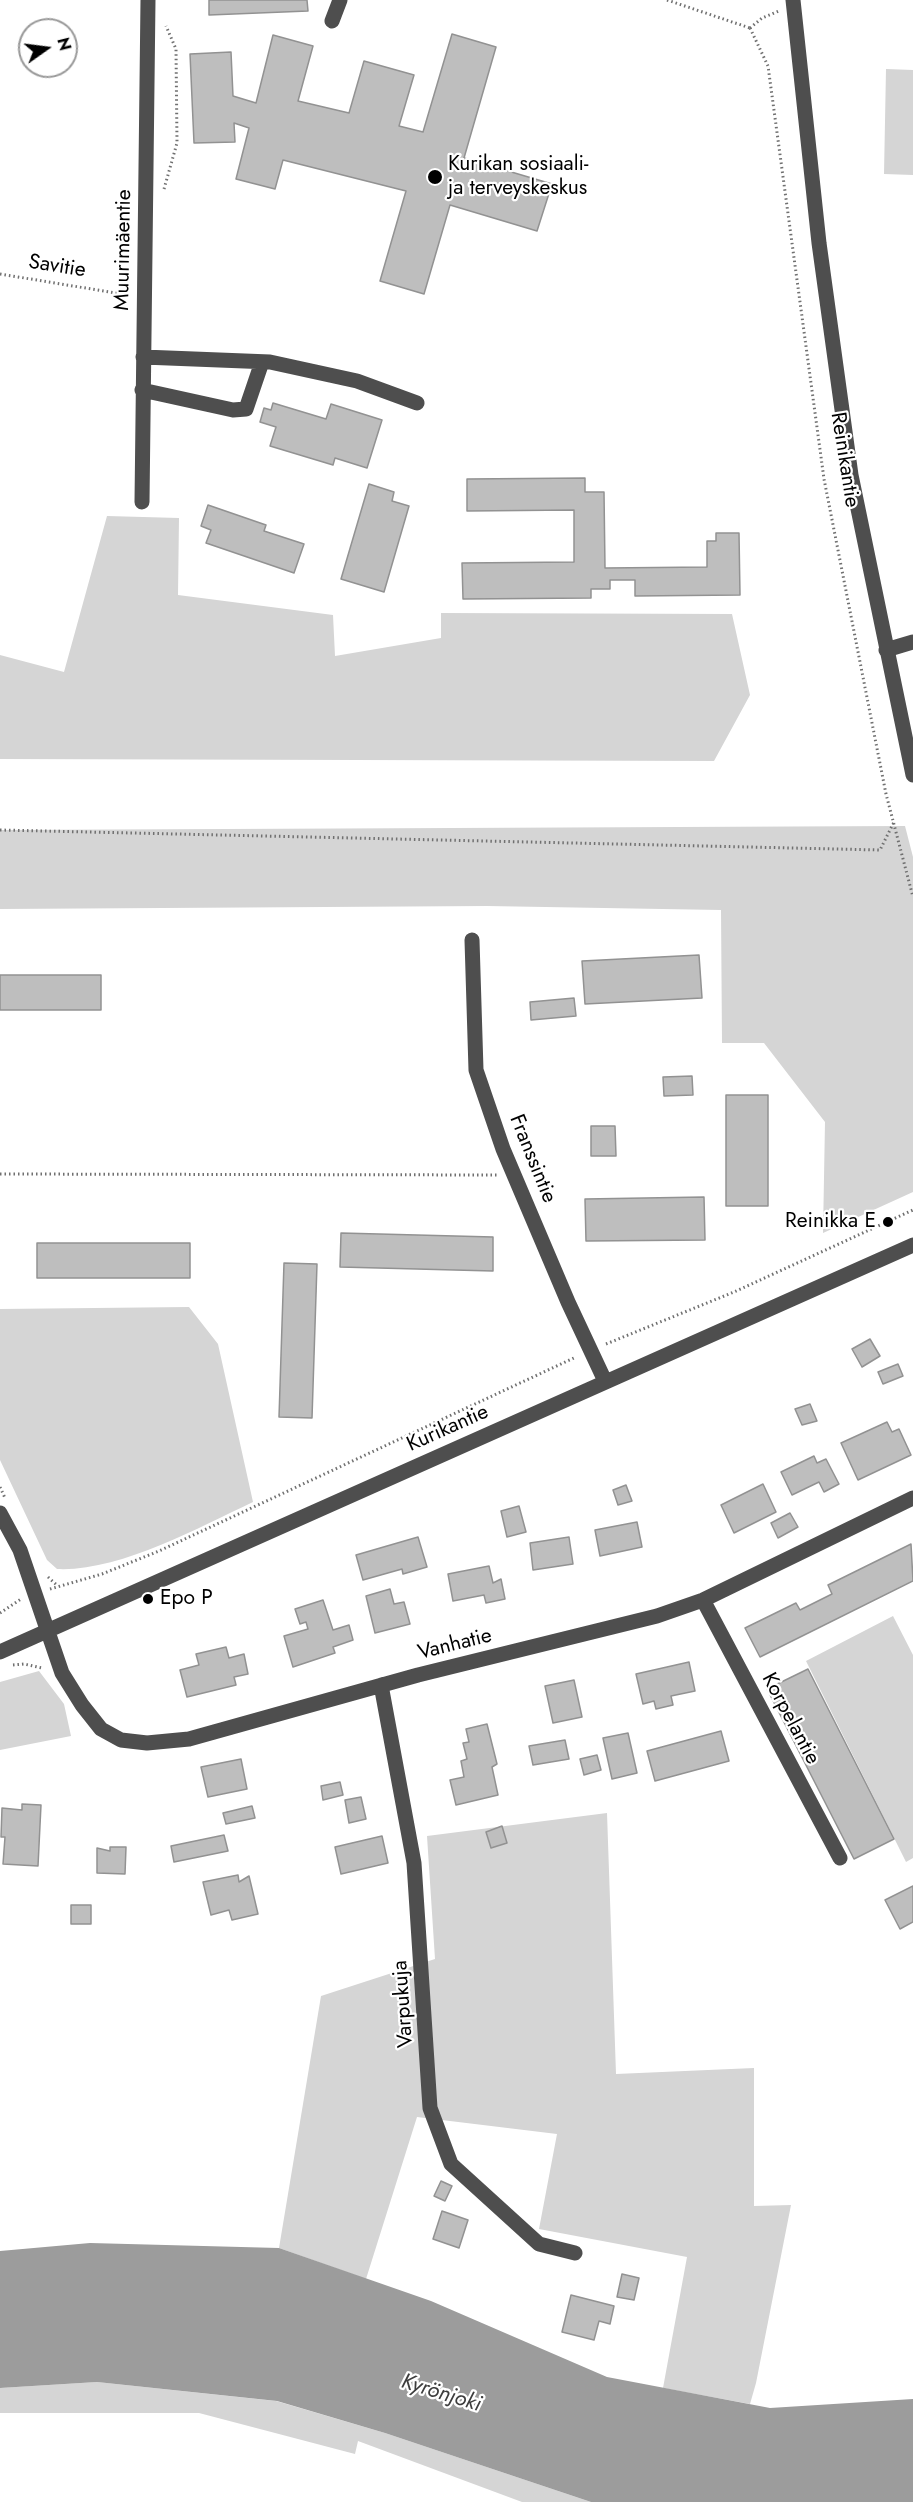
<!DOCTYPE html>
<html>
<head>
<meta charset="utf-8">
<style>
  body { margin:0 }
  #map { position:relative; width:913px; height:2502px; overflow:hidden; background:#fff; font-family:Jost,sans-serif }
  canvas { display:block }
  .north { position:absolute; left:18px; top:18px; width:60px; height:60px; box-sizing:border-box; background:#fff; border:2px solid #999; border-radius:50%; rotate:76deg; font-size:16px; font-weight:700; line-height:24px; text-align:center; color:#000 }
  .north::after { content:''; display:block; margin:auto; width:21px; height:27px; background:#000; clip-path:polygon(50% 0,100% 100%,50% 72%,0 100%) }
</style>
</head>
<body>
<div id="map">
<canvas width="913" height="2502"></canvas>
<div class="north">N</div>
</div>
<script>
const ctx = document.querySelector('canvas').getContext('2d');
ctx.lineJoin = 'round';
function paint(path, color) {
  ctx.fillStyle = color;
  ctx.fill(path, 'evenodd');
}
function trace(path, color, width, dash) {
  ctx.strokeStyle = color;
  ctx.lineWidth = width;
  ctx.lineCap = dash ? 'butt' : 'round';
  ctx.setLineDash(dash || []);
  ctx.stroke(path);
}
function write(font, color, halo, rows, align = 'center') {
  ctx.font = font + ' Jost,sans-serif';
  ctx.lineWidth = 4.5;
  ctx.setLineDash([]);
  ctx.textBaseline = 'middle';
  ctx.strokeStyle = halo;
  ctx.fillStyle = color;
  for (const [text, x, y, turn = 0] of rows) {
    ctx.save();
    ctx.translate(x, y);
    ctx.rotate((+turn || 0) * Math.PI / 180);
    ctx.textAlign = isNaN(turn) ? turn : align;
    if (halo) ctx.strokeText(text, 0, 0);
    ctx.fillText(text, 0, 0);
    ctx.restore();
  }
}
paint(new Path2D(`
  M886 69 913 70V175L884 174Z
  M107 516 179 518 178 595 333 615 335 656 441 638V613L732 614 750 695 714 761 0 759V655L64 672Z
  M905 826 913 857V1192L823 1233 825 1122 764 1043H722L721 910 487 906 0 909V830Z
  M189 1307 218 1344 253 1502C198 1528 118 1572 57 1569L47 1560 0 1460V1309Z
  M893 1616 913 1655V1858L906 1862 806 1661Z
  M39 1671 64 1704 71 1736 0 1750V1682Z
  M607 1813 616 2074 754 2068V2206L791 2205 756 2383 750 2404 663 2388 687 2257 539 2229 557 2134 417 2117 366 2279 279 2248 321 1996 435 1959 427 1836Z
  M97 2382 276 2401 385 2433 591 2502H522L358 2441 355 2454 199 2413H0V2388Z`), '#d5d5d5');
paint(new Path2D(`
  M90 2243 279 2248 431 2301 607 2377 770 2408 913 2399V2502H591L385 2433 277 2401 97 2382 0 2388V2251Z`), '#9c9c9c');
const building = new Path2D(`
  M209 0H307L308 11 209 15Z
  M452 34 496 47 464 158 552 184 537 231 450 205 424 294 380 281 406 191 283 160 275 189 236 179 249 128 234 123 235 142 194 143 190 54 231 52 233 96 256 103 273 35 313 46 298 101 349 113 364 61 414 75 399 126 423 132Z
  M273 403 326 419 331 404 382 420 367 468 335 458 333 465 270 446 276 427 260 422 264 408 271 410Z
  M585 478V492H604L605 568 707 567V541H716V533H739L740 595 635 596V580H610V589H591V598L463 599 462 563 574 562V510L467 511V479Z
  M369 484 394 492 392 501 409 506 384 592 341 579Z
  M208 505 266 525 264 531 304 544 294 573 206 543 211 530 201 526Z
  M699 955 702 998 585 1004 582 961Z
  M0 975H101V1010H0Z
  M574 998 576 1016 531 1020 530 1002Z
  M692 1076 693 1095 664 1096 663 1077Z
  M726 1095H768V1206H726Z
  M591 1126H615L616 1156H591Z
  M704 1197 705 1240 586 1241 585 1199Z
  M341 1233 493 1237V1271L340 1267Z
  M37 1243H190V1278H37Z
  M284 1263 317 1264 312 1418 279 1417Z
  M870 1339 880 1356 862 1367 852 1349Z
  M898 1364 903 1376 883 1384 878 1372Z
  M810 1404 817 1421 802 1425 795 1409Z
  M887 1422 892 1432 899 1429 911 1455 858 1480 841 1443Z
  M814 1456 817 1463 826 1459 839 1484 824 1492 819 1482 792 1495 781 1472Z
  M763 1484 776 1512 734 1533 721 1505Z
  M626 1485 632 1501 618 1505 613 1490Z
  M519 1506 526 1532 507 1537 501 1511Z
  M790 1513 798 1527 778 1538 771 1523Z
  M637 1522 642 1547 600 1556 595 1530Z
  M418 1537 427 1567 403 1574 402 1569 363 1580 356 1555Z
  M569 1537 573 1564 533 1570 530 1543Z
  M911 1544 913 1581 760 1657 745 1628 796 1603 800 1610 832 1594 828 1585Z
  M489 1566 493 1583 501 1579 505 1599 486 1603 484 1595 453 1601 448 1574Z
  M390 1589 394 1604 404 1602 410 1624 375 1633 366 1596Z
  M323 1600 333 1630 349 1625 353 1640 333 1647 335 1653 293 1667 284 1636 308 1629 306 1622 300 1624 295 1609Z
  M226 1647 229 1658 244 1654 248 1674 234 1677 236 1685 187 1697 180 1670 199 1665 196 1654Z
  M689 1662 695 1691 671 1696 673 1705 656 1709 654 1701 643 1704 636 1674Z
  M808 1669 894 1839 854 1859 767 1689Z
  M574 1680 582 1717 553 1723 545 1686Z
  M487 1724 497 1764 492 1767 498 1795 456 1805 450 1780 464 1777 461 1761 467 1759 463 1743 469 1742 466 1729Z
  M721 1731 729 1761 655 1781 647 1751Z
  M628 1733 637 1773 612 1779 603 1738Z
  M565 1740 569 1759 533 1765 529 1746Z
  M597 1755 601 1770 584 1775 580 1759Z
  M241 1759 247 1789 208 1797 201 1767Z
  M340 1782 343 1795 323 1800 321 1786Z
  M361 1797 366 1819 349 1823 345 1800Z
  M22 1804 41 1805 38 1866 3 1864 5 1837H1L2 1808 22 1810Z
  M252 1806 255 1818 226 1824 223 1813Z
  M502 1826 507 1843 491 1848 486 1832Z
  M224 1835 228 1851 174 1862 171 1846Z
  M382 1836 388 1863 341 1874 335 1847Z
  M110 1847H126L125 1874 97 1873V1848L110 1851Z
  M238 1875 239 1882 249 1876 258 1914 232 1920 229 1910 211 1915 203 1882Z
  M913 1886V1922L900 1929 885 1900Z
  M71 1905H91V1924H71Z
  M441 2181 452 2186 445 2201 434 2196Z
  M442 2211 468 2220 459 2248 433 2239Z
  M622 2274 639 2278 634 2300 617 2297Z
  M571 2295 614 2306 610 2324 599 2321 594 2340 562 2332Z`);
paint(building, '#bebebe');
trace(building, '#929292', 1.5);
trace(new Path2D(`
  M667 0 750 28
  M750 28 768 66 824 479 886 794 913 897
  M750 28 762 18 779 11
  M164 189 177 143 176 49 166 26
  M0 274 128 295
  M0 830 880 850 894 822
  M0 1174 497 1175
  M606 1344 734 1292 913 1210
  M0 1487 5 1498
  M48 1577 58 1586
  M50 1589 102 1574 159 1551 576 1357
  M0 1613 21 1599
  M13 1665 24 1664 42 1668`), '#707070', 3, [1.5, 3]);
trace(new Path2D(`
  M793 0 819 243 851 475 913 775
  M332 21 340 0
  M143 357 270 362 357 381 417 403
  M142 390 233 410 246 409 262 362
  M142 502 148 0
  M886 650 913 642
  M472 940 476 1070 503 1149 568 1302 605 1381
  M0 1513 20 1550 62 1673 82 1705 101 1729 121 1740 147 1743 189 1739 418 1675 657 1616 703 1600 913 1498
  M703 1600 840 1858
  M0 1652 913 1245
  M381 1685 414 1863 430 2108 451 2164 539 2244 575 2253`), '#4e4e4e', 15);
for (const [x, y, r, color] of [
  [435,177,8,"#000"],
  [888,1222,6,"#000"],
  [148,1599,6,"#000"]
]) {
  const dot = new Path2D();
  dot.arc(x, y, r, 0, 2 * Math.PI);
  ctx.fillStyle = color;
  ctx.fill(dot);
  trace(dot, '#fff', 2);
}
write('21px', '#000', '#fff', [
  ["Kurikan sosiaali-",448,165],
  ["ja terveyskeskus",448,189],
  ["Reinikka E",876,1222,"right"],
  ["Epo P",160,1599]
], 'left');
write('21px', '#000', '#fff', [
  ["Muurimäentie",124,250,-89],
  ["Savitie",57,267,9],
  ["Reinikantie",844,460,81],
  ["Franssintie",532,1159,68],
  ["Kurikantie",448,1429,-24],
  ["Vanhatie",455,1645,-14],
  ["Korpelantie",790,1719,62],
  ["Varpukuja",404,2004,-94]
]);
write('italic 22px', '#3d3d3d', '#fff', [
  ["Kyrönjoki",441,2394,17]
]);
</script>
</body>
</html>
